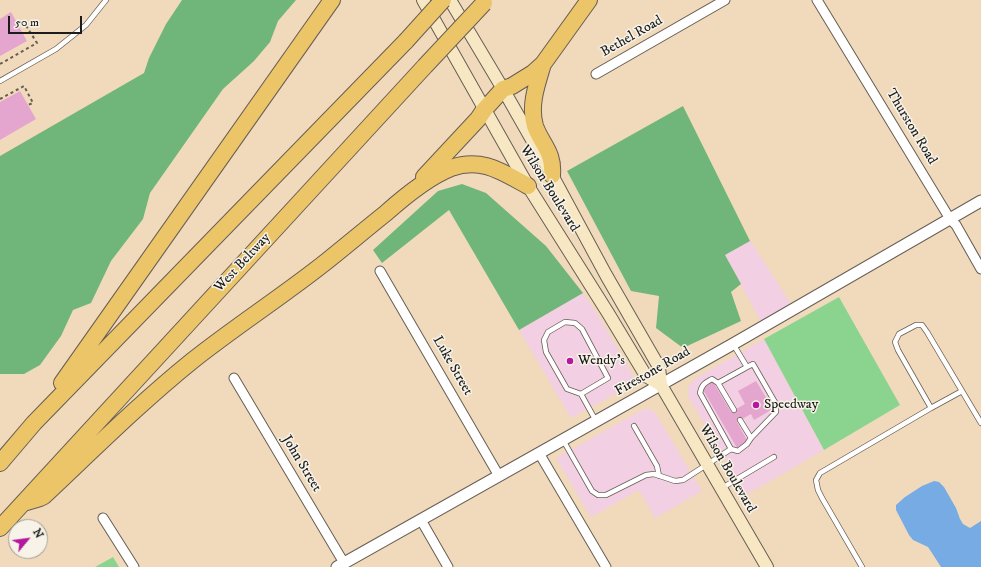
<!DOCTYPE html>
<html>
<head>
<meta charset="utf-8">
<style>
  body { margin:0 }
  #map { position:relative; width:981px; height:567px; overflow:hidden; background:#f1dabb; font-family:"IM FELL DW Pica",serif }
  canvas { display:block }
  .north { position:absolute; left:8px; top:519px; width:40px; height:40px; box-sizing:border-box; background:#f7f3e8; border:1px solid #9f9d96; border-radius:50%; rotate:61deg; font-size:11px; font-weight:700; line-height:16px; text-align:center; color:#1c1c1c }
  .north::after { content:''; display:block; margin:auto; width:14px; height:18px; background:#b5179e; clip-path:polygon(50% 0,100% 100%,50% 72%,0 100%) }
  .scale { position:absolute; left:8px; top:16px; width:74px; height:18px; box-sizing:border-box; border:2px solid #1c1c1c; border-top:0; padding-left:5px; font-size:12px; line-height:14px; white-space:nowrap; color:#1c1c1c; -webkit-text-stroke:3px #f7f3e8; paint-order:stroke }
</style>
</head>
<body>
<div id="map">
<canvas width="981" height="567"></canvas>
<div class="north">N</div>
<div class="scale">50 m</div>
</div>
<script>
const ctx = document.querySelector('canvas').getContext('2d');
ctx.lineJoin = 'round';
function paint(path, color) {
  ctx.fillStyle = color;
  ctx.fill(path, 'evenodd');
}
function trace(path, color, width, dash) {
  ctx.strokeStyle = color;
  ctx.lineWidth = width;
  ctx.lineCap = dash ? 'butt' : 'round';
  ctx.setLineDash(dash || []);
  ctx.stroke(path);
}
function write(font, color, halo, rows, align = 'center') {
  ctx.font = font + ' "IM FELL DW Pica",serif';
  ctx.lineWidth = 3;
  ctx.setLineDash([]);
  ctx.textBaseline = 'middle';
  ctx.strokeStyle = halo;
  ctx.fillStyle = color;
  for (const [text, x, y, turn = 0] of rows) {
    ctx.save();
    ctx.translate(x, y);
    ctx.rotate((+turn || 0) * Math.PI / 180);
    ctx.textAlign = isNaN(turn) ? turn : align;
    if (halo) ctx.strokeText(text, 0, 0);
    ctx.fillText(text, 0, 0);
    ctx.restore();
  }
}
paint(new Path2D(`
  M750 240 791 304 761 322 725 255Z
  M583 293 601 320 631 372 634 378 632 385 571 418 519 330Z
  M764 339 824 450 746 495 688 396 689 385 696 378Z
  M644 409H650L656 414 702 491 655 518 639 490 591 517 556 458Z`), '#f2cfe2');
paint(new Path2D(`
  M839 297 900 405 824 450 764 339Z
  M113 557 119 567H95Z`), '#8bd490');
paint(new Path2D(`
  M182 0H296L278 21 270 42 254 61 223 89 150 193 143 219 111 261 91 303 73 310 61 336 40 365 24 374H0V156L144 73 149 58 166 24Z
  M683 106 750 241 725 255 741 284 731 292 741 321 683 348 656 328 659 296 631 291 567 171Z
  M462 184 486 193 546 246 583 293 519 330 449 210 382 263 373 250 438 191Z`), '#70b67a');
paint(new Path2D(`
  M934 481 939 482 944 487 956 508 960 519 963 524 970 528 981 521V567H941L932 553 928 547 913 540 909 535 896 510V505L905 497 922 486Z`), '#77abe4');
paint(new Path2D(`
  M11 12 27 41 0 56V19Z
  M20 91 36 119 0 140V102Z
  M756 381 773 409 754 420 751 414 737 422 748 442 737 448 702 388 713 382 731 412 745 404 738 391Z`), '#e4a6ce');
const service = new Path2D(`
  M0 81 56 49 86 25 106 0
  M718 383 712 379C705 383 702 384 700 393L731 449
  M581 394 608 378 582 329 575 323 565 322 548 332 544 340 546 352 567 389 581 394 596 421
  M931 408 898 350 895 342 899 334 916 325H922L927 332 981 423
  M734 410 718 383 747 367
  M740 420 751 438
  M634 426 657 466 659 476
  M563 440 592 491 598 495H606L646 475 654 474 675 481 683 480 731 449 738 451 747 444 751 438 776 412V404L753 364 747 367 733 344
  M722 488 774 457
  M862 567 822 498 818 490 816 480 820 473 931 408 962 391`);
const minor = new Path2D(`
  M817 0 950 219 956 225 981 269
  M596 74 725 0
  M380 271 499 476
  M234 378 344 563
  M539 453 606 567
  M103 518 134 567
  M421 520 448 567`);
const tertiary = new Path2D(`
  M337 567 733 344 981 201`);
const secondary = new Path2D(`
  M423 0 528 186 608 313 646 376 661 385
  M450 0 503 89 552 175 606 275 659 367 661 385 767 567`);
const motorway = new Path2D(`
  M543 64C537 84 529 105 535 126 542 145 554 152 552 175
  M424 177 478 119 484 110 503 89 512 86 533 73 543 64 589 0
  M62 383 332 0
  M0 463 34 423 406 41
  M23 503 40 498 44 496C93 450 140 403 192 361 236 326 283 296 327 261 347 245 366 229 386 213 404 197 428 177 451 168 482 157 502 172 528 186
  M0 528 425 66`);
trace(service, '#675e54', 6);
trace(minor, '#675e54', 11);
trace(tertiary, '#675e54', 13);
trace(secondary, '#675e54', 14);
trace(motorway, '#675e54', 18);
trace(new Path2D(`
  M0 64 37 43 25 24 19 27
  M0 99 24 86 33 103 28 105`), '#675e54', 2, [3, 3]);
trace(service, '#fff', 4.5);
trace(minor, '#fff', 9);
trace(tertiary, '#fff', 11);
trace(secondary, '#f7e8c3', 12);
trace(motorway, '#ecc569', 16);
const motorwayBridge = new Path2D(`
  M406 41 443 0
  M425 66 484 3`);
trace(motorwayBridge, '#675e54', 18, []);
trace(motorwayBridge, '#ecc569', 16);
for (const [x, y, r, color] of [
  [570,361,4,"#b5179e"],
  [756,405,4,"#b5179e"]
]) {
  const dot = new Path2D();
  dot.arc(x, y, r, 0, 2 * Math.PI);
  ctx.fillStyle = color;
  ctx.fill(dot);
  trace(dot, '#f7f3e8', 1.5);
}
write('14px', '#1c1c1c', '#f7f3e8', [
  ["Bethel Road",632,37,-30],
  ["Thurston Road",911,127,59],
  ["Wilson Boulevard",549,189,58],
  ["West Beltway",243,263,-47],
  ["Luke Street",452,366,60],
  ["Firestone Road",653,372,-30],
  ["John Street",301,464,59],
  ["Wilson Boulevard",727,469,60]
]);
write('14px', '#1c1c1c', '#f7f3e8', [
  ["Wendy's",578,361],
  ["Speedway",764,405]
], 'left');
</script>
</body>
</html>
